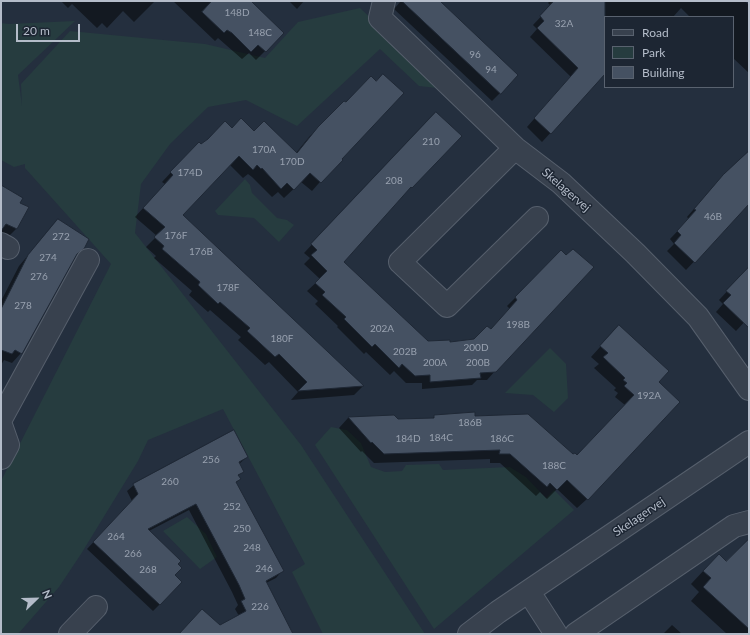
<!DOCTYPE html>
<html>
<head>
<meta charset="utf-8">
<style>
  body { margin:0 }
  #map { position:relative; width:750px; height:635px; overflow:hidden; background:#242f3e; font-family:Lato,sans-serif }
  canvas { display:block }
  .frame { position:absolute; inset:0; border:2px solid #b4bcc9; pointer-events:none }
  .legend { position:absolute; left:604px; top:16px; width:130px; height:72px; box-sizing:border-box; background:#1d2633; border:1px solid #59626f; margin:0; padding:5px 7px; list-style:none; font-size:12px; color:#b4bcc9 }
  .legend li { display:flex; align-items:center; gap:8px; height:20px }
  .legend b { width:20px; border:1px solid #59626f }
  .north { position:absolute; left:16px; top:579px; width:40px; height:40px; -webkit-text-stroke:3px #1d2633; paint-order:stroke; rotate:67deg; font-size:11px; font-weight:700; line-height:16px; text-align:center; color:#b4bcc9 }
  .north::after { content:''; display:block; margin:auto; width:14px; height:18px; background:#b4bcc9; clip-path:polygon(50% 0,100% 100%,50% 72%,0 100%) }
  .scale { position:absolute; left:16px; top:24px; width:64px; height:18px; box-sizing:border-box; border:2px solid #b4bcc9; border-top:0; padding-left:5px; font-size:12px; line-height:14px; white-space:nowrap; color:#b4bcc9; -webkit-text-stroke:3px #1d2633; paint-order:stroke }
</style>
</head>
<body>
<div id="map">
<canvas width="750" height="635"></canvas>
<div class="frame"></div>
<ul class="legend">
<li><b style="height:5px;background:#38414e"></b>Road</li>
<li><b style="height:11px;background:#263c3f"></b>Park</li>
<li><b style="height:11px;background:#455162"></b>Building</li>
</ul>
<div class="north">N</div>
<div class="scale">20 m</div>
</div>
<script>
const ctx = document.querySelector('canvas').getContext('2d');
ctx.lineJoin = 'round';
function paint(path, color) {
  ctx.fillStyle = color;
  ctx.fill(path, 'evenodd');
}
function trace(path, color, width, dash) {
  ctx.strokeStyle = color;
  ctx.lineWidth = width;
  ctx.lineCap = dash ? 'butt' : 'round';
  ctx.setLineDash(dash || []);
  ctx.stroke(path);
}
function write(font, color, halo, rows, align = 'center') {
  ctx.font = font + ' Lato,sans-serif';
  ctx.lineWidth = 3;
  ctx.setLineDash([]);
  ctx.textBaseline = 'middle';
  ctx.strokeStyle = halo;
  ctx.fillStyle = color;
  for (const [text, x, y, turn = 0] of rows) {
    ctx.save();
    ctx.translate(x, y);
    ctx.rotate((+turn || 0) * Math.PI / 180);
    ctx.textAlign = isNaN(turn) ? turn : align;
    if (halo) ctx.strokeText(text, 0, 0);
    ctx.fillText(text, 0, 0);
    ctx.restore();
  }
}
paint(new Path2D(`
  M360 8 446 89 419 86 380 49 297 126 246 100 208 107 170 144 141 184 135 233 301 445 425 634H323L292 572 305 564 223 409 148 440 138 461 81 554 59 587 18 634H1V481L111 264 25 168V164L14 167 1 160V23L9 24 75 21 18 75 22 106 21 84 70 31 205 44 265 58 298 22Z
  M245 179 250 185 252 193 277 218 287 220 294 225 279 242 254 218 218 215 215 211Z
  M550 348 566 364 568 398 554 412 533 395 505 393Z
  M331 427 347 430 361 443 371 467 385 472 402 471 406 465 439 464 443 470 510 467 526 477 546 498 554 490 574 510 434 629 315 445Z
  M187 517 206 534 217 557 200 569 163 531Z`), '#263c3f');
paint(new Path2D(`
  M61 1H155L134 22 123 11 107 28 102 23 97 28 72 4 68 8Z
  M173 1H250L283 33 256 60 249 53 242 59 218 38 215 41Z
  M289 1H304L297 9Z
  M401 1H439L500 93 492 101 394 9Z
  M550 1H745L749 5V73L733 58V17H690L681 8 673 17H605V75L602 77 542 142 527 127 571 77 530 37 537 29 533 25 551 6 548 3Z
  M344 102 340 159 312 191 301 182 284 198 278 192 272 197 252 177 248 174 243 178 230 165 181 215 363 386 354 395 291 400 298 392 269 362 265 365 238 340 241 337 210 310 208 312 189 295 192 291 154 258 156 256 146 247 157 236 135 217 165 184 162 182 190 152 201 145 232 129 254 132 296 153 309 137Z
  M428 121 460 136 403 195 342 262 428 342 449 343 475 340 490 330 510 309 507 306 561 252 495 371 487 380H477L472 385 422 389V383H406L394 371 390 375 366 352 364 354 337 327 338 326 315 304 318 301 307 291 320 279 304 264 310 258 304 253Z
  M749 151V203L686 270 667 251 674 244 670 239 689 219 687 217 717 182Z
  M1 186 19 203 16 229 6 239 1 236Z
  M58 220 75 256 21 353 12 363 4 360 1 365V301L19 266Z
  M749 268V317L736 331 716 312 723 304 719 300Z
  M619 326 658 382 587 499 577 508 557 489 547 499 540 492 536 496 500 463H490V459L374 463 362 451 361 452 339 428 348 418 394 416 398 420 432 419 435 416 474 417 577 456 625 405 615 397 618 393 614 390 616 388 594 368 599 364 591 357Z
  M247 457 239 464 243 471 238 476 240 479 236 483 282 571 276 578 266 583 292 634H180L220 626 239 616 235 609 238 605 232 592 189 510 149 531 174 575 160 604 153 611 87 549 132 501 127 491 134 485Z
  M749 555V634H727L691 601 699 592 691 584 706 568Z
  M672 625 682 634H663Z`), '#0007');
const building = new Path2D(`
  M212 1H251L284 33 266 52 258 45 251 52 232 33 227 30 224 33 202 12Z
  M402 1H440L518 75 501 94Z
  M554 1H605V74L551 134 534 118 578 68 537 28 544 21 540 16Z
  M383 74 404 93 342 159 343 160 321 183 310 173 294 190 287 183 281 189 262 168 261 169 257 165 253 170 239 156 183 215 364 386 298 391 307 382 279 354 275 357 247 331 250 328 220 302 218 304 198 285 200 282 162 249 164 246 154 237 165 227 143 208 173 175 170 172 199 142 201 144 208 139 225 121 232 128 241 118 254 131 264 121 297 153 318 127 344 101 346 102 371 76 376 81Z
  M436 112 462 136 412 188 411 187 344 262 428 341 450 340V342L474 339 487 326 491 329 517 300 515 297 561 250 566 255 573 249 594 267 496 372 480 373 481 378 430 382V375L415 376 402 364 399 368 375 344 372 347 344 319 346 317 322 295 325 292 315 283 327 271 311 255 317 250 311 244Z
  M749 151V204L695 263 674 243 681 235 677 231 696 210 694 209 723 175Z
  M1 185 23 198 20 203 29 207 17 229 6 224 1 231Z
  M58 219 89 239 84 249 77 254 22 354 15 350 12 354 1 350V309L28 255Z
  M749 267V328L723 303 731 295 726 291Z
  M619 325 669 371 659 382 680 402 588 500 567 480 557 490 550 483 547 487 510 454H499L500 450 384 454 372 442 371 443 348 417 394 415 398 419 434 418V415L475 412V416L528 414 573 454 575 453 577 455 634 395 624 386 627 383 623 380 625 378 603 357 608 353 600 346Z
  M234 430 248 457 239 462 244 472 238 475 241 479 236 482 284 571 266 581 293 634H179L202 609 220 625 246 611 241 601 245 599 239 585 196 504 148 529 181 561 178 564 182 568 175 575 182 582 160 605 93 542 138 494 133 484Z
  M749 539V629L703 587 711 578 703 571 719 554 726 561Z`);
paint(building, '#455162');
trace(building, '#1f2835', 1);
const minor = new Path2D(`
  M384 1 380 18 515 148 561 183 635 253 698 317 749 389
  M515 148 400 262 447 306 537 218
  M1 244 8 248
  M1 419 88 260
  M1 425 8 445 1 458
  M529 592 556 634
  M70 634 96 607
  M469 634 498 612 749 442
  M576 634 734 526 749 522`);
trace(minor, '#565f6c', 24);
trace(minor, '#38414e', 22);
write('10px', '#98a1af', null, [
  ["148D",237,13],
  ["32A",564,24],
  ["148C",260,33],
  ["96",475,55],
  ["94",491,70],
  ["210",431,142],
  ["170A",264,150],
  ["170D",292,162],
  ["174D",190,173],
  ["208",394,181],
  ["46B",713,217],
  ["176F",176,236],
  ["272",61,237],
  ["176B",201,252],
  ["274",48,258],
  ["276",39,277],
  ["178F",228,288],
  ["278",23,306],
  ["198B",518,325],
  ["202A",382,329],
  ["180F",282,339],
  ["200D",476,348],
  ["202B",405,352],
  ["200A",435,363],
  ["200B",478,363],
  ["192A",649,396],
  ["186B",470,423],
  ["184C",441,438],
  ["184D",408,439],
  ["186C",502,439],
  ["256",211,460],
  ["188C",554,466],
  ["260",170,482],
  ["252",232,507],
  ["250",242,529],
  ["264",116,537],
  ["248",252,548],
  ["266",133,554],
  ["246",264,569],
  ["268",148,570],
  ["226",260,607]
]);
write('12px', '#b4bcc9', '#1d2633', [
  ["Skelagervej",566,190,41],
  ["Skelagervej",639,517,-34]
]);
</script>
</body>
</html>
